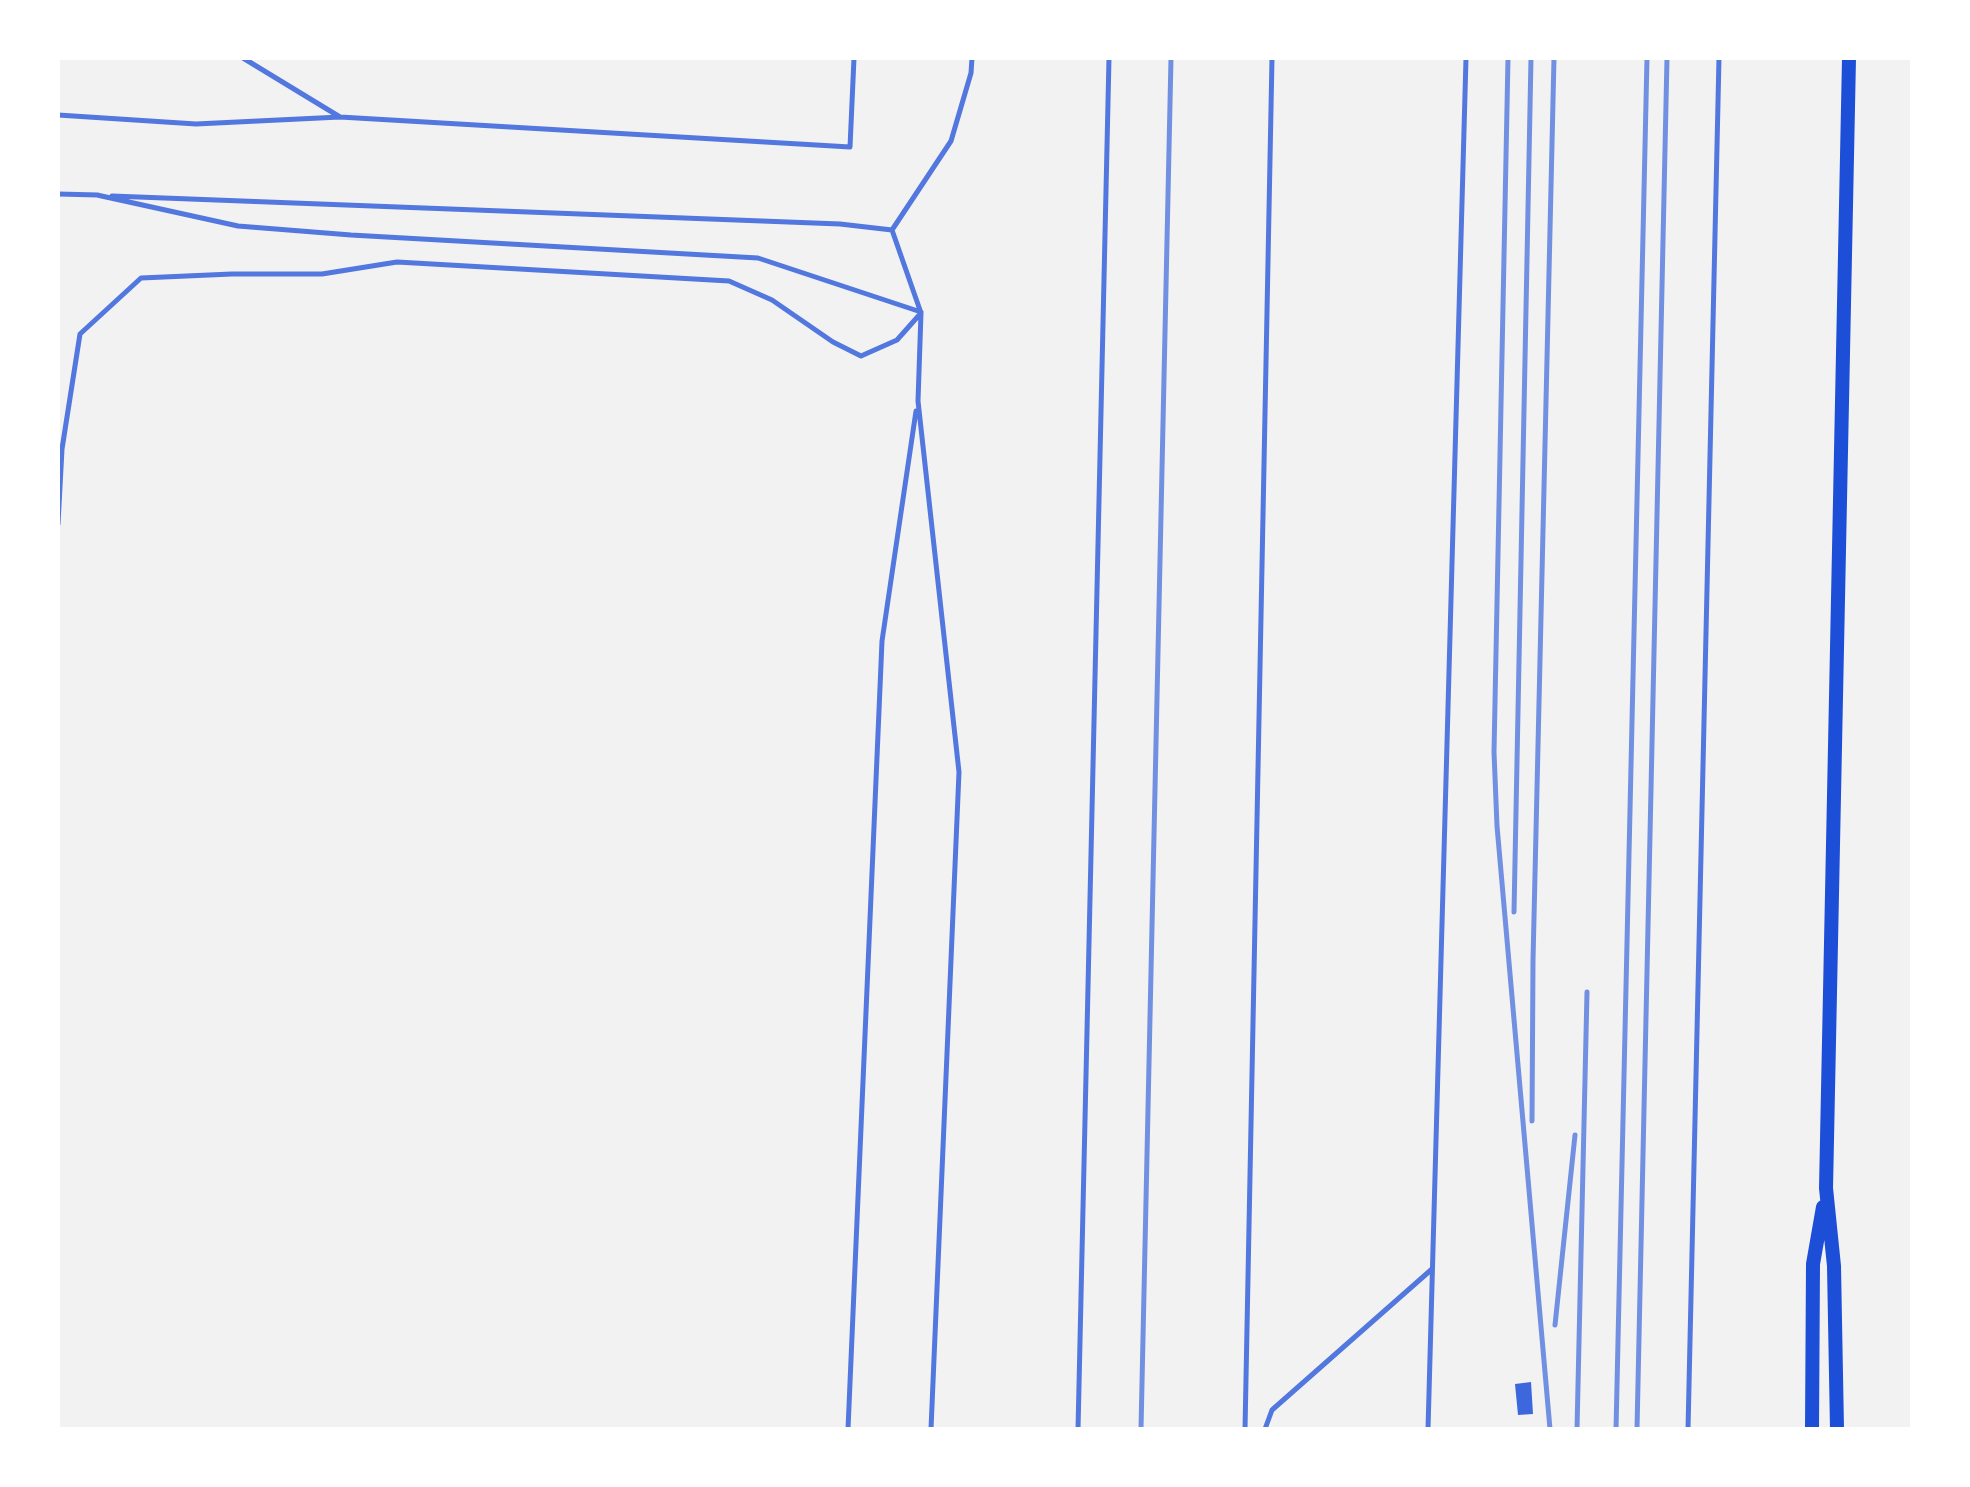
<!DOCTYPE html>
<html>
<head>
<meta charset="utf-8">
<style>
  body { margin:0 }
  #map { position:relative; width:1970px; height:1487px; overflow:hidden; background:#f2f2f2; font-family:"Roboto Condensed",sans-serif }
  canvas { display:block }
  .frame { position:absolute; inset:0; border:60px solid #fff; pointer-events:none }
</style>
</head>
<body>
<div id="map">
<canvas width="1970" height="1487"></canvas>
<div class="frame"></div>
</div>
<script>
const ctx = document.querySelector('canvas').getContext('2d');
ctx.lineJoin = 'round';
function paint(path, color) {
  ctx.fillStyle = color;
  ctx.fill(path, 'evenodd');
}
function trace(path, color, width, dash) {
  ctx.strokeStyle = color;
  ctx.lineWidth = width;
  ctx.lineCap = dash ? 'butt' : 'round';
  ctx.setLineDash(dash || []);
  ctx.stroke(path);
}
paint(new Path2D(`
  M1531 1382 1533 1414 1518 1415 1515 1384Z`), '#3d67dc');
trace(new Path2D(`
  M243 58 340 117
  M58 115 196 124 340 117 850 147 854 58
  M58 194 98 195
  M97 195 238 226 351 235 758 258 921 312
  M112 196 840 224 892 230
  M892 230 921 313 918 401 959 772 931 1429
  M892 230 951 141 971 73 972 58
  M58 524 62 449 80 334 141 278 232 274H322L397 262 729 281 772 300 833 342 861 356 897 340 921 313
  M848 1429 882 641 916 411
  M1078 1429 1109 58
  M1245 1429 1272 58
  M1265 1429 1272 1410 1432 1269
  M1428 1429 1466 58
  M1688 1429 1719 58`), '#5277de', 5);
trace(new Path2D(`
  M1812 1429 1813 1264 1823 1207
  M1837 1429 1834 1266 1826 1188 1849 58`), '#1d4ed8', 14);
trace(new Path2D(`
  M1508 58 1494 752 1497 826 1550 1429
  M1514 912 1531 58
  M1532 1121 1533 960 1554 58
  M1555 1325 1575 1135
  M1141 1429 1171 58
  M1577 1429 1587 992
  M1616 1429 1647 58
  M1637 1429 1667 58`), '#7290e2', 5);
</script>
</body>
</html>
